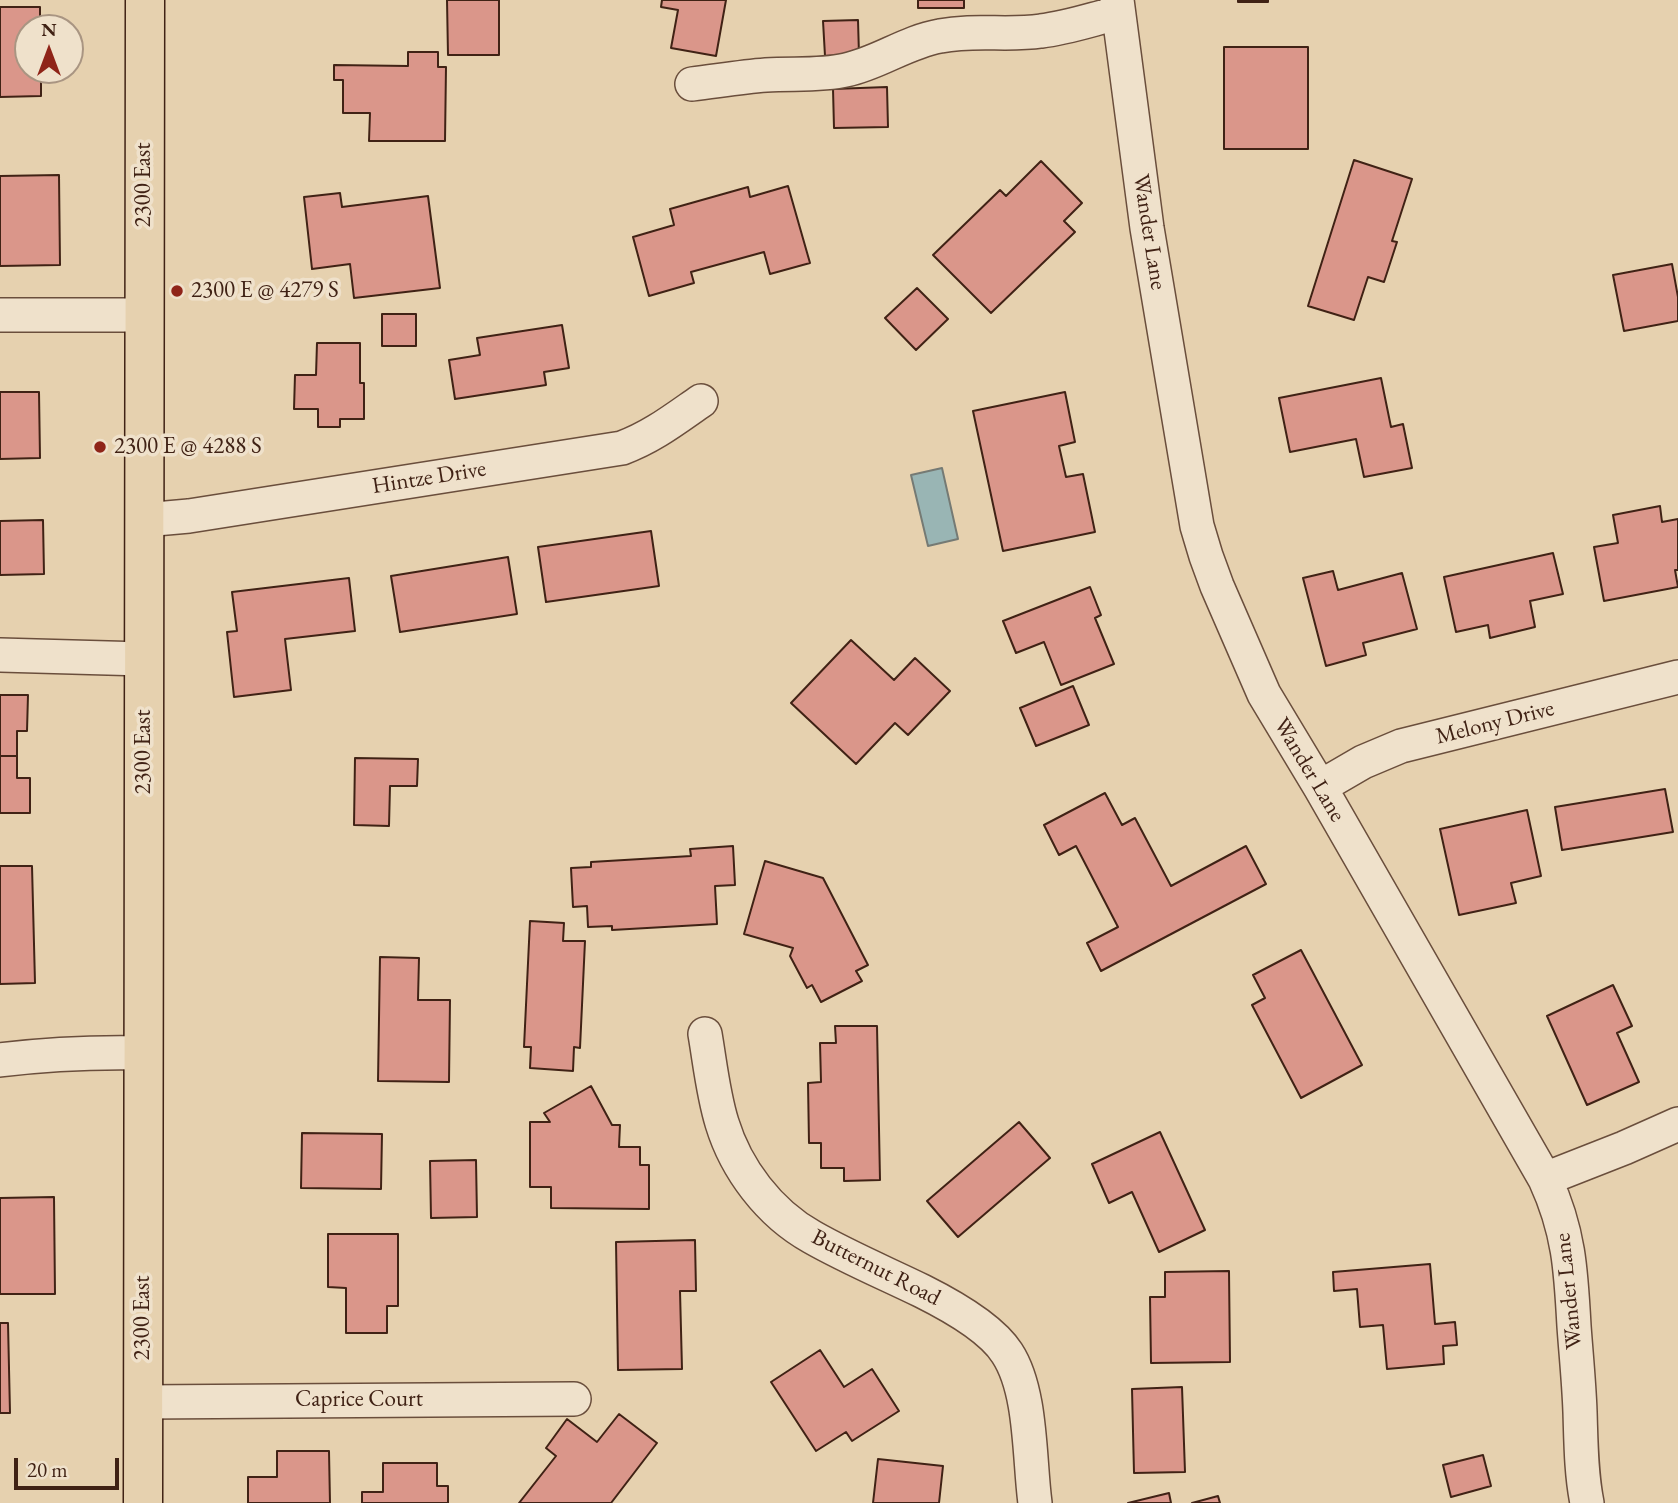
<!DOCTYPE html>
<html>
<head>
<meta charset="utf-8">
<style>
  body { margin:0 }
  #map { position:relative; width:1678px; height:1503px; overflow:hidden; background:#e6d1af; font-family:"EB Garamond",serif }
  canvas { display:block }
  .north { position:absolute; left:14px; top:14px; width:70px; height:70px; box-sizing:border-box; background:#efe1cb; border:2px solid #a99582; border-radius:50%; rotate:0deg; font-size:19px; font-weight:700; line-height:28px; text-align:center; color:#402215 }
  .north::after { content:''; display:block; margin:auto; width:24px; height:32px; background:#8f2418; clip-path:polygon(50% 0,100% 100%,50% 72%,0 100%) }
  .scale { position:absolute; left:14px; top:1458px; width:105px; height:32px; box-sizing:border-box; border:4px solid #402215; border-top:0; padding-left:9px; font-size:21px; line-height:24px; white-space:nowrap; color:#402215; -webkit-text-stroke:5px #efe1cb; paint-order:stroke }
</style>
</head>
<body>
<div id="map">
<canvas width="1678" height="1503"></canvas>
<div class="north">N</div>
<div class="scale">20 m</div>
</div>
<script>
const ctx = document.querySelector('canvas').getContext('2d');
ctx.lineJoin = 'round';
function paint(path, color) {
  ctx.fillStyle = color;
  ctx.fill(path, 'evenodd');
}
function trace(path, color, width, dash) {
  ctx.strokeStyle = color;
  ctx.lineWidth = width;
  ctx.lineCap = dash ? 'butt' : 'round';
  ctx.setLineDash(dash || []);
  ctx.stroke(path);
}
function write(font, color, halo, rows, align = 'center') {
  ctx.font = font + ' "EB Garamond",serif';
  ctx.lineWidth = 7;
  ctx.setLineDash([]);
  ctx.textBaseline = 'middle';
  ctx.strokeStyle = halo;
  ctx.fillStyle = color;
  for (const [text, x, y, turn = 0] of rows) {
    ctx.save();
    ctx.translate(x, y);
    ctx.rotate((+turn || 0) * Math.PI / 180);
    ctx.textAlign = isNaN(turn) ? turn : align;
    if (halo) ctx.strokeText(text, 0, 0);
    ctx.fillText(text, 0, 0);
    ctx.restore();
  }
}
const water = new Path2D(`
  M942 468 958 539 928 546 911 475Z`);
paint(water, '#99b5b4');
trace(water, '#757a74', 2);
const building = new Path2D(`
  M447 0H499V55H448Z
  M662 0H726L716 56 671 48 678 10 661 7Z
  M918 0H964V8H918Z
  M1238 0H1268V2H1238Z
  M0 7H40V28H28V70H41V96L0 97Z
  M858 20 859 55 825 56 823 21Z
  M1224 47H1308V149H1224Z
  M408 52H438V67H446L445 141H369L370 113H343V80H334V65L408 66Z
  M887 87 888 127 834 128 833 89Z
  M1354 160 1412 179 1392 241 1397 242 1384 282 1368 277 1354 320 1308 306Z
  M1041 161 1082 203 1064 221 1075 232 991 313 933 255 1000 190 1006 196Z
  M59 175 60 265 0 266V176Z
  M788 186 810 263 770 274 764 252 691 272 694 283 649 296 633 237 674 225 670 209 748 187 750 197Z
  M340 193 342 207 428 196 440 288 354 298 350 264 312 269 304 197Z
  M1672 264 1678 297V321L1624 331 1613 275Z
  M917 288 948 319 916 350 885 318Z
  M382 314H416V346H382Z
  M562 325 569 368 544 372 546 385 455 399 449 360 480 355 477 338Z
  M317 343H360V383H364V419H340V427H318V409H294L295 375H316Z
  M1381 378 1391 427 1403 424 1412 468 1364 477 1356 439 1290 452 1279 398Z
  M0 392H39L40 458 0 459Z
  M1065 392 1075 442 1059 446 1066 477 1083 474 1095 532 1003 551 973 411Z
  M1660 506 1662 522 1678 519V570H1675L1678 587 1604 601 1594 547 1618 543 1613 515Z
  M43 520 44 574 0 575V521Z
  M651 531 659 586 546 602 538 547Z
  M1553 553 1563 594 1530 601 1535 627 1490 638 1488 625 1456 632 1444 577Z
  M508 557 517 614 400 632 391 576Z
  M1333 571 1338 590 1402 573 1417 629 1363 643 1366 655 1326 666 1303 578Z
  M349 578 355 631 285 639 291 690 234 697 227 632 237 631 232 592Z
  M1090 587 1101 615 1095 618 1114 664 1061 685 1044 642 1016 653 1003 621Z
  M851 640 894 680 915 658 950 691 908 735 895 723 856 764 791 703Z
  M1073 686 1089 725 1036 746 1020 708Z
  M0 695H28L27 731H17V756H0Z
  M0 756H17V778H30V813H0Z
  M355 758 418 759 417 786H390L389 826 354 825Z
  M1665 789 1673 832 1562 850 1555 807Z
  M1105 793 1122 825 1135 818 1171 886 1246 846 1266 884 1101 971 1087 943 1118 927 1076 846 1059 855 1044 825Z
  M1527 810 1541 876 1511 883 1516 903 1459 915 1440 829Z
  M733 846 735 885 715 886 717 924 612 930V926L588 927 587 906 573 907 571 868 591 867V862L691 856 690 849Z
  M765 861 823 878 868 965 856 971 862 981 821 1002 812 985 807 988 790 956 793 948 744 934Z
  M0 866H32L35 983 0 984Z
  M530 921 564 923 563 941H585L580 1048 574 1047 573 1071 530 1068 531 1047H524Z
  M1301 950 1362 1065 1301 1098 1252 1005 1265 998 1253 975Z
  M380 957 419 958 418 1000H450L449 1082 378 1081Z
  M1613 985 1632 1026 1617 1033 1639 1082 1587 1105 1547 1016Z
  M835 1026H877L880 1180 844 1181V1168H821V1143H809L808 1083 821 1082 820 1043H836Z
  M591 1086 612 1125H620L619 1147H640V1165H649V1209L551 1208V1187H530V1122H550L544 1113Z
  M1019 1122 1050 1158 958 1237 927 1201Z
  M1160 1132 1205 1230 1159 1252 1132 1192 1109 1203 1092 1164Z
  M302 1133 382 1134 381 1189 301 1188Z
  M476 1160 477 1217 431 1218 430 1161Z
  M54 1197 55 1294H0V1198Z
  M328 1234H398V1306H387V1333H346V1288L328 1287Z
  M695 1240 696 1291H680L682 1369 618 1370 616 1242Z
  M1430 1264 1435 1324 1455 1322 1457 1345 1443 1346 1444 1364 1387 1369 1383 1325 1360 1327 1357 1289 1334 1291 1333 1272Z
  M1229 1271 1230 1362 1151 1363 1150 1297H1165V1272Z
  M0 1323H8L10 1413H0Z
  M820 1350 844 1387 872 1369 899 1411 852 1441 846 1432 816 1451 771 1382Z
  M1182 1387 1185 1472 1134 1473 1132 1389Z
  M619 1414 657 1443 611 1503H519L556 1456 546 1448 567 1419 597 1442Z
  M277 1451H329L330 1503H248V1477H277Z
  M1483 1455 1491 1486 1451 1497 1443 1465Z
  M878 1459 943 1466 939 1503H873Z
  M383 1463H437V1486H448V1503H362V1492H383Z
  M1169 1493 1171 1503H1128Z
  M1218 1496 1220 1503H1192Z`);
paint(building, '#da968a');
trace(building, '#402215', 2);
const minor = new Path2D(`
  M1117 0 1147 228 1197 526 1206 556 1217 586 1264 694 1320 787 1545 1179C1569 1231 1571 1270 1574 1326 1576 1354 1579 1383 1580 1412 1581 1442 1581 1473 1587 1503
  M692 84C717 81 741 77 766 75 792 73 820 76 846 70 879 63 906 42 940 36 975 29 1007 36 1041 31 1067 28 1093 19 1118 13
  M0 315H144
  M144 520 189 516 622 448C652 437 675 419 701 401
  M0 655 144 659
  M1320 787 1363 762 1401 746 1678 677
  M705 1034C710 1063 713 1094 722 1123 736 1169 769 1213 812 1237 847 1257 885 1273 922 1291 948 1304 991 1328 1007 1353 1032 1391 1029 1458 1035 1503
  M0 1060C48 1054 96 1052 144 1053
  M1545 1179 1624 1148 1678 1124
  M143 1402 574 1399`);
const major = new Path2D(`
  M143 1503 145 0`);
trace(minor, '#6a4e3c', 36);
trace(major, '#402215', 41);
trace(minor, '#efe1cb', 33);
trace(major, '#e6d1af', 38);
for (const [x, y, r, color] of [
  [177,291,7,"#8f2418"],
  [100,447,7,"#8f2418"]
]) {
  const dot = new Path2D();
  dot.arc(x, y, r, 0, 2 * Math.PI);
  ctx.fillStyle = color;
  ctx.fill(dot);
  trace(dot, '#efe1cb', 2.5);
}
write('23px', '#402215', '#efe1cb', [
  ["2300 East",144,185,-90],
  ["Wander Lane",1149,232,81],
  ["Hintze Drive",429,478,-9],
  ["Melony Drive",1495,723,-14],
  ["2300 East",144,752,-90],
  ["Wander Lane",1309,770,59],
  ["Butternut Road",876,1268,27],
  ["Wander Lane",1569,1291,-96],
  ["2300 East",143,1318,-90],
  ["Caprice Court",359,1400]
]);
write('23px', '#402215', '#efe1cb', [
  ["2300 E @ 4279 S",191,291],
  ["2300 E @ 4288 S",114,447]
], 'left');
</script>
</body>
</html>
